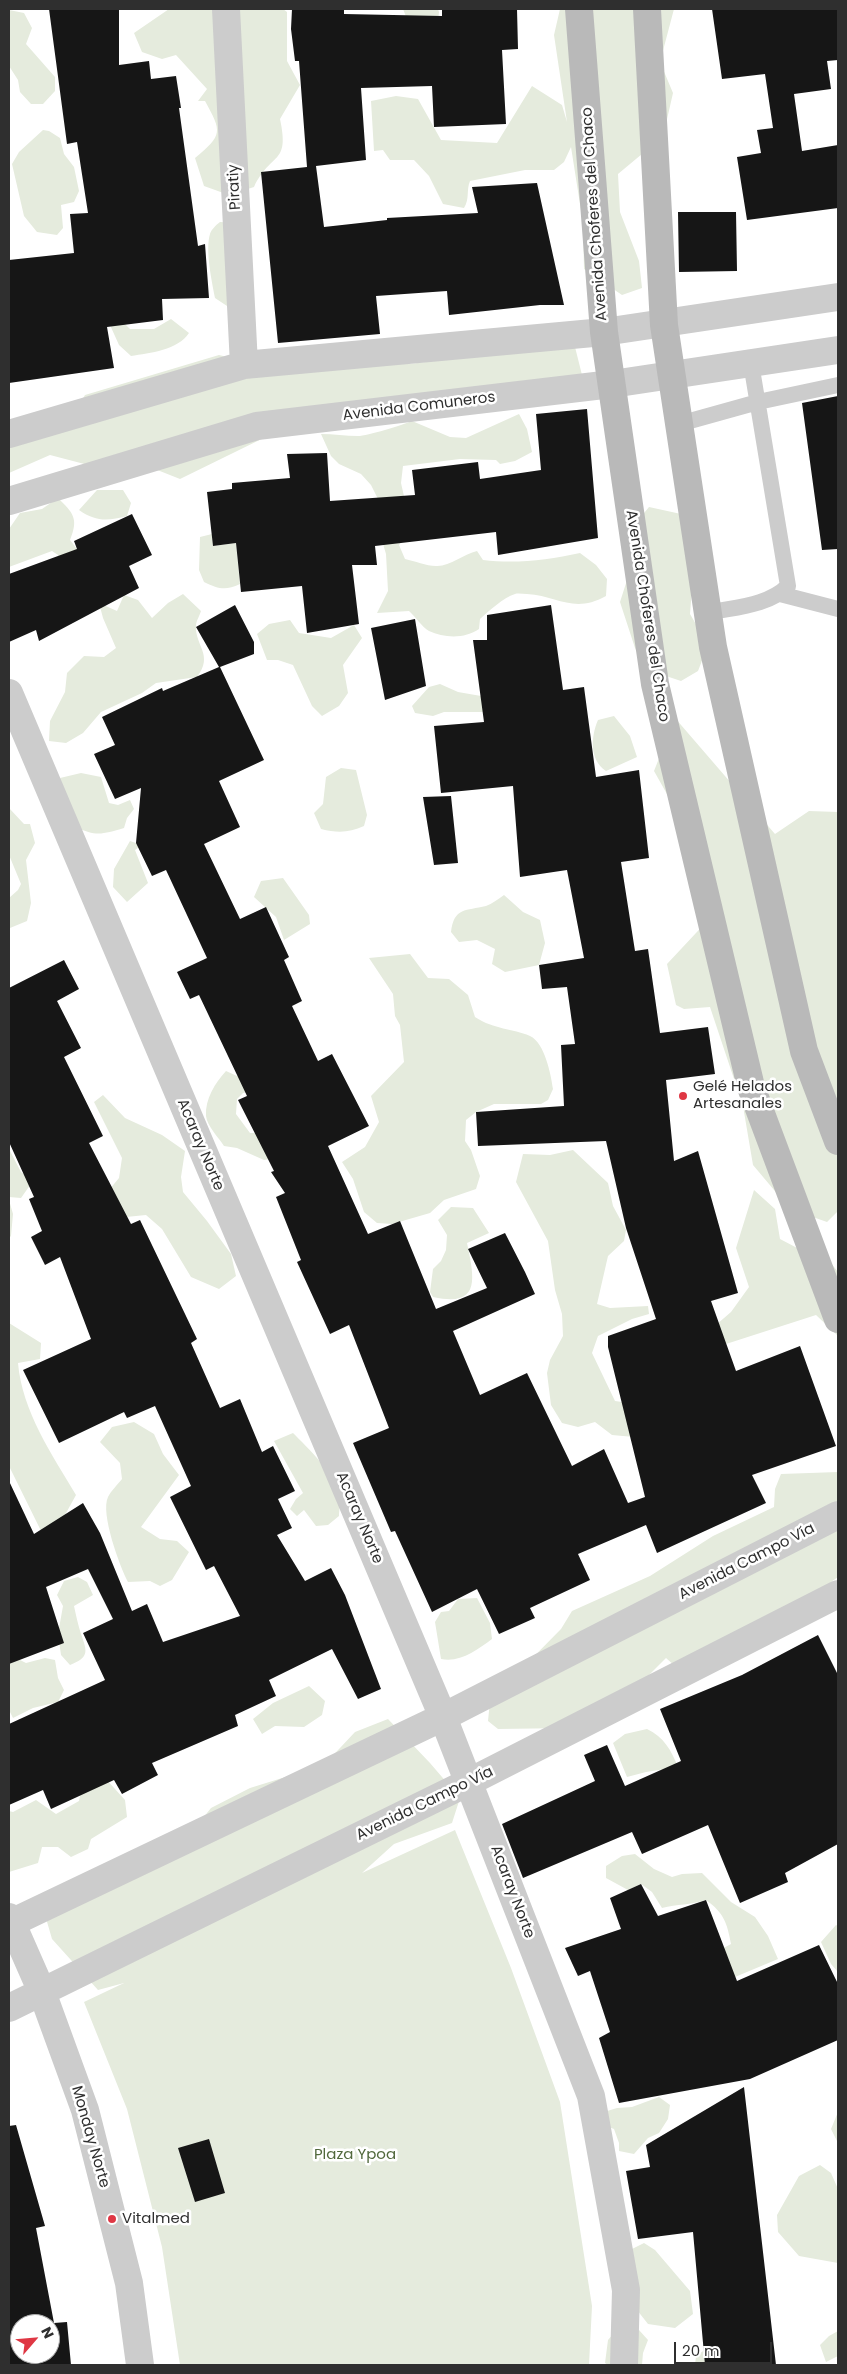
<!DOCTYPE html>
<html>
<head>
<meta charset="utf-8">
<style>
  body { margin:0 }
  #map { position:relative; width:847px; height:2374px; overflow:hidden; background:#fff; font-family:Poppins,sans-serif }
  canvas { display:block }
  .frame { position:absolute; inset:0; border:10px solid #2f2f2f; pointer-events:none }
  .north { position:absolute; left:10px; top:2314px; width:50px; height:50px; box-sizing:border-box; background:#fff; border:1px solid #acacac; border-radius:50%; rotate:63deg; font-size:14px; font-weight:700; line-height:20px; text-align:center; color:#2f2f2f }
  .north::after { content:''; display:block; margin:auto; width:18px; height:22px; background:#df3744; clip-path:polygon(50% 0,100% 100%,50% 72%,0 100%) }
  .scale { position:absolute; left:674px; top:2342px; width:98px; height:22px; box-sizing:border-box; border:2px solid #2f2f2f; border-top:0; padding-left:6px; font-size:15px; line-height:18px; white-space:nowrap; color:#2f2f2f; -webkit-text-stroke:4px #fff; paint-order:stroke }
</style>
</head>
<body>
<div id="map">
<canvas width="847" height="2374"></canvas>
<div class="frame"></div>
<div class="north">N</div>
<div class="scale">20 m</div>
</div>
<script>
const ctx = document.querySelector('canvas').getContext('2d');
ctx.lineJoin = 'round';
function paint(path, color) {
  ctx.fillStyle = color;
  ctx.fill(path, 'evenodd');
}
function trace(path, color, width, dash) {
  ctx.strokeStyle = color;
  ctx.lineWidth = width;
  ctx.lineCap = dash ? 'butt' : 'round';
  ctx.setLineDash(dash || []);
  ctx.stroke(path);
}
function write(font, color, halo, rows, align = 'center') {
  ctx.font = font + ' Poppins,sans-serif';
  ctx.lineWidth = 5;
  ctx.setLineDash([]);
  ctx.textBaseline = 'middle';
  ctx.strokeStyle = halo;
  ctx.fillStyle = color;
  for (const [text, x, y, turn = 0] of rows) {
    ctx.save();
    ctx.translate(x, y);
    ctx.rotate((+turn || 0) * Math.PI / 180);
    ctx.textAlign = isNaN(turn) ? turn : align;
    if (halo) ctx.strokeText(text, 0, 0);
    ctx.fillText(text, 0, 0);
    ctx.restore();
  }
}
paint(new Path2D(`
  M169 9H283L287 12V61L300 85 280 119C290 166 271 151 254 187L229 195 204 186 195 158C223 135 222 132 205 101H198L207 89 176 55 162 59 142 52 134 33Z
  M403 9H438L439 12 437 32 409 24Z
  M560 9H674L660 62 673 93 665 128 642 154 618 174 620 212 639 261 642 288 622 295 584 269 583 223 571 147 564 162 554 170H525L470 181C466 191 470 198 464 208L443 204 429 176 414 160H390L383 150 374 151 371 101 396 96 418 99 441 140 497 143 532 86 562 105 567 122 554 35Z
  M9 10 24 13 32 28 26 44 55 77V91L43 104H31L20 92 18 80 9 66Z
  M43 130 49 131 60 138 64 154 74 167 79 191 74 202 61 205 63 228 57 235 37 232 24 216 12 164 19 152Z
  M220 222 240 223 238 301 227 306 215 298C212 282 205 250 210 234 211 230 216 225 220 222Z
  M116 315 130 329H154L171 319 189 333C178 350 150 353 131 356L119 345 110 325Z
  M575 347 583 379 284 428 180 479 122 456 92 466 50 455 9 473V434L73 415 85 395 219 355 284 371 367 359 410 364 504 352Z
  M519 414 527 429 532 452 515 461 500 464 496 460 460 459 403 466 401 483 406 505 407 535 399 545 405 559C415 561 426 566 436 566 449 567 464 554 477 551L483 560C516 564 548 560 580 553L596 565 607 579 606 596C574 614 558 596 527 594 523 594 518 593 515 594 503 598 490 610 480 619L479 629C465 639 444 638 429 631 422 627 415 616 409 611L377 613 388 591 386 554 380 534 379 501 371 485 361 474 339 464 331 456 321 434C333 434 346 436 358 436 367 436 403 425 412 421L450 437 466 438Z
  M97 490H123L131 503 127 516C108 521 96 522 79 510Z
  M58 498C73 513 79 518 70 540L77 549 78 565 65 569 58 555 52 551 9 567V529L20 513 42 509Z
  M649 507 681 514 693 575 690 614 708 645 698 671 681 681 645 669 635 648 620 602 636 552 631 529Z
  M212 534 213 546 236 543 240 584C225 591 219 589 204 582L199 570 200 537Z
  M183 594 201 611C200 615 196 621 196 626 195 646 214 655 197 677L156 683 142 693 101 712 83 733 66 743 49 741 50 721 65 692 67 673 84 656 104 657 116 648 103 618 99 603 117 611 124 595 138 600 152 618 168 603Z
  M290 620 299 633 331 638 354 625 362 638 343 665 348 693 339 706 322 716 312 706 293 665 278 660H267L257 634 269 624Z
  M440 684 458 692 481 696 492 712H444L433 716 415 713 412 706 429 687Z
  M614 716 630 736 637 757 606 771C589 760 591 736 598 720Z
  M675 718 775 834 809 811 838 812V1211L827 1222 790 1209 753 1165 743 1106 710 1007 684 1009 676 1005 667 964 710 918 690 835 654 771Z
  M341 768 356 770 367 815 364 826C349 833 337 833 321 829L314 813 323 804 326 777Z
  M81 773 101 777 109 803 118 805 130 800 134 809 127 818 124 828C103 834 96 837 76 827L60 778Z
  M9 808 24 824H30L35 843 26 860 31 903 27 921 10 928 9 898 18 890 21 884 9 855Z
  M130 841 142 845 135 850 148 883 127 902 113 887 114 869Z
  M283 878 309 915 310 924 284 940 276 917 254 897 261 881Z
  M504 895 523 912 540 920 545 943 539 965 505 972 492 964 495 949 477 940 459 942 451 932C454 907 466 911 486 906 492 904 498 899 504 895Z
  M410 954 428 978 449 979 468 995 475 1017C495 1030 512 1028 530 1036 545 1043 551 1075 553 1089L548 1100 541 1104H494L476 1112 466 1120 465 1141 471 1150 480 1176 476 1189 444 1200 430 1213 392 1224 377 1223 364 1212 353 1179 342 1162 365 1147 379 1122 371 1096 404 1062 400 1025 395 1016 393 994 369 958Z
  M226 1071C240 1078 247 1079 261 1089L243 1093 237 1099 236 1114 250 1133H256L276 1158 264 1160 237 1148 224 1146C219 1138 207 1126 206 1116 205 1099 215 1083 226 1071Z
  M103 1095 125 1118 162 1135 185 1151 181 1177 183 1192 207 1221 231 1254 236 1276 219 1289 191 1277 162 1229 146 1215 126 1217 109 1190 119 1178 122 1158 94 1102Z
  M9 1149 21 1172 33 1181 21 1198 9 1197Z
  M573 1150 608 1183 613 1206 626 1230 624 1241 608 1256 597 1304 610 1308 648 1306 649 1314 632 1319 598 1336 592 1353 615 1401 622 1402 634 1437 612 1435 595 1422 578 1427 562 1423 551 1405 547 1373 550 1360 563 1336 562 1314 555 1290 548 1241 516 1182 523 1154 550 1155Z
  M754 1190 775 1209 780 1239 801 1250 827 1258 838 1272V1336L816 1315 726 1344 702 1337 731 1312 749 1287 736 1248Z
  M9 1200 13 1214 11 1236 9 1238Z
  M451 1207 473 1208 489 1233 467 1243C474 1277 482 1308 433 1297L430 1292 433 1269 441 1261 446 1250 447 1235 438 1220Z
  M9 1323 41 1343 40 1359 18 1363C22 1411 52 1455 76 1495L60 1524 46 1541 9 1466Z
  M134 1422 154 1434 163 1454 179 1475 141 1527 160 1539 177 1541 189 1552 172 1580 160 1586 150 1581 128 1582C120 1567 100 1513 108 1497 111 1491 118 1484 122 1479L120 1463 100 1442 112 1427Z
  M293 1433C307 1447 337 1476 340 1496 341 1502 339 1510 339 1516L328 1525 316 1526 304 1510 297 1516 290 1509 296 1499 303 1493 274 1441Z
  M838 1472V1577L796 1607 676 1667 666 1658 646 1678 569 1728 498 1729 488 1721 490 1701 561 1629 572 1611 650 1576 713 1536 774 1507 775 1489 781 1474Z
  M78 1577 87 1582 93 1595 74 1606C76 1615 78 1625 81 1634 87 1651 90 1657 70 1665L61 1655 58 1634 63 1606 57 1595 64 1581Z
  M477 1598 490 1623 492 1639C477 1650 460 1663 441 1659L435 1622 441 1612 449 1611 458 1599Z
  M16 1658 26 1663 45 1658 55 1660 58 1678 64 1690 58 1702 33 1708 13 1718 9 1710V1661Z
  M309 1686 325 1701 322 1715 304 1727 275 1726 262 1734 253 1719 273 1703Z
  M388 1719 430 1763 460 1798 452 1823 394 1844 362 1873 455 1830 511 1968 560 2102 592 2306 589 2365H180L162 2247 127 2109 84 2002 124 1983 98 1990 52 1939 41 1901 195 1828 211 1808 250 1788 324 1765 355 1732Z
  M647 1729C664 1737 671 1750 678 1767L646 1772 627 1777 613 1743 625 1734Z
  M105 1778 125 1800 127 1817 91 1839 88 1849 71 1857 58 1847H42L38 1863 9 1872V1811L13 1812 36 1800 56 1814 79 1801 82 1786Z
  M635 1854 654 1869 672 1877 682 1874 702 1873 731 1902 755 1917 768 1936 778 1959 735 1977 718 1951 731 1944C727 1923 724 1913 706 1900 691 1905 677 1904 662 1908L652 1892 641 1884 628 1890 606 1878V1866L622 1856Z
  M836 1925 838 1926V1972L831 1964 821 1942Z
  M659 2097 670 2105 668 2119 659 2133 648 2138 634 2154 619 2151V2143L614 2129 601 2124 604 2112 617 2108 632 2107Z
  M838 2112V2143L831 2129Z
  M820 2165 831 2173 838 2189V2263L799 2256 778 2232 777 2215 799 2176Z
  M644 2243 655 2250 690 2291 693 2314 675 2328 648 2324 637 2310 632 2249Z
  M620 2326 639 2330 648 2340 643 2353 642 2365H608L605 2363 608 2340Z
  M838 2331V2356L826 2362 820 2345 829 2336Z
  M706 2349 723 2354 726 2365H695L696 2356Z`), '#e5ebdd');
paint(new Path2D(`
  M49 9H119V65L149 61 151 79 176 76 181 108H179L198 246 205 244 209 298 162 299 163 320 107 327 114 368 9 383V260L74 253 70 214 88 213 77 142 67 144Z
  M292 9H344V14L442 16V9H517L518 49 502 50 506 124 434 127 432 86 361 88 366 160 316 166 324 227 387 220V218L478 213 472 187 537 183 564 305H540L449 315 447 291 376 296 380 334 278 343 261 172 307 167 299 61H295L291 29Z
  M712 9H838V60L827 61 831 89 794 94 802 151 838 145V208L747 220 737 157 761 153 757 130 773 128 765 74 722 79Z
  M678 212H736L737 271 679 272Z
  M838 396V549L822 550 802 403Z
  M587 409 598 538 498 555 496 532 375 546 377 565H352L359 624 307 633 302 586 241 592 236 543 213 546 207 492 232 489V483L290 478 287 454 327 453 330 501 415 495 412 470 478 462 480 479 541 470 536 414Z
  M132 514 152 555 129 566 139 588 39 641 36 630 9 642V574L77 549 74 541Z
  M235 605 254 642V654L220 667 264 760 219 781 240 827 204 844 240 919 266 907 289 957 284 960 302 1001 292 1006 318 1061 332 1054 369 1126 328 1146 368 1234 400 1221 436 1309 487 1288 468 1249 505 1233 525 1272 535 1294 453 1331 480 1395 527 1373 572 1466 604 1449 628 1503 645 1497 608 1347V1336L656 1319 626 1228 606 1141 478 1146 476 1112 564 1106 561 1045 575 1044 567 987 542 989 539 965 584 958 567 870 520 877 513 786 441 793 434 726 484 722 473 640H487V615L551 605 563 690 584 687 596 777 639 770 649 858 621 862 635 951 648 949 660 1033 708 1027 715 1074 666 1080 674 1161 698 1151 738 1293 711 1301 736 1371 800 1346 836 1446 752 1475 766 1503 657 1553 646 1525 578 1554 590 1580 530 1608 535 1618 499 1634 477 1589 432 1612 395 1531 391 1532 353 1443 389 1428 349 1325 330 1334 297 1262 301 1260 276 1197 285 1193 271 1172 274 1171 238 1100 247 1096 199 995 190 999 177 972 207 958 166 870 152 876 136 843 141 788 115 799 94 754 115 745 102 717 162 688 163 691 219 667 196 627Z
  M415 619 426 686 385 700 371 628Z
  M451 796 458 863 434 865 423 797Z
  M64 960 79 989 57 1001 81 1048 64 1057 103 1136 89 1143 131 1224 140 1220 197 1339 191 1343 220 1408 240 1399 262 1452 273 1446 295 1491 278 1499 292 1528 277 1535 305 1581 331 1568 345 1595 381 1689 358 1699 332 1649 269 1680 276 1696 235 1715 238 1726 152 1763 158 1775 122 1794 114 1780 51 1809 43 1790 9 1805V1724L105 1680 83 1633 113 1619 88 1569 46 1587 64 1643 9 1664V1481L34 1534 83 1503 100 1533 132 1611 147 1604 163 1642 240 1616 214 1566 206 1570 170 1497 191 1486 155 1406 127 1418 124 1412 59 1443 23 1370 91 1339 60 1257 45 1265 31 1237 42 1231 29 1199 34 1197 9 1142V988Z
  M818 1635 838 1675V1844L785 1873 788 1882 740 1903 708 1825 642 1854 632 1832 523 1878 502 1824 595 1781 584 1755 607 1745 625 1786 681 1761 660 1709 742 1675Z
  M641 1884 658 1916 706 1900 737 1981 819 1945 838 1984V2040L750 2079 619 2103 599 2038 610 2032 590 1971 578 1976 565 1948 621 1929 610 1898Z
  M744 2087 776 2365H705L693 2232 638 2239 626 2171 650 2167 646 2145Z
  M16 2125 45 2226 36 2228 54 2323 67 2322 71 2365H9V2126ZM20 2324H50V2354H20Z
  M209 2139 225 2193 195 2202 178 2148Z`), '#161616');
trace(new Path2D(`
  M679 424 758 402 838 385
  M780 594 838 609
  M708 613C735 607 768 606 788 586L751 363`), '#ccc', 16);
trace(new Path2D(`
  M226 9 244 365
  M9 434 244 365 604 332 838 297
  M9 501 257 426 612 384 838 350
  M9 693 443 1717 591 2096 626 2290 624 2365
  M9 1917 42 1992 85 2110 129 2283 140 2365
  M9 1924 443 1717 838 1515
  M9 2008 469 1782 838 1594`), '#ccc', 28);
trace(new Path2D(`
  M579 9 604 332 655 684 751 1087 838 1319
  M647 9 664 325 713 647 804 1051 838 1141`), '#b9b9b9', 28);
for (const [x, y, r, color] of [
  [683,1096,5,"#df3744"],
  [112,2219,5,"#df3744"]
]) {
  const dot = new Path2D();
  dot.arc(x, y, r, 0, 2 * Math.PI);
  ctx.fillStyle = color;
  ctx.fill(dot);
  trace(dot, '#fff', 2);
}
write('15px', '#2f2f2f', '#fff', [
  ["Piratiy",235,187,-93],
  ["Avenida Choferes del Chaco",595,214,-94],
  ["Avenida Comuneros",419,407,-7],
  ["Avenida Choferes del Chaco",647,616,81],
  ["Acaray Norte",200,1145,67],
  ["Acaray Norte",359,1518,67],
  ["Avenida Campo Vía",747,1562,-27],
  ["Avenida Campo Vía",425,1804,-26],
  ["Acaray Norte",512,1892,69],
  ["Monday Norte",90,2137,74]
]);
write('15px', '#2f2f2f', '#fff', [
  ["Gelé Helados",693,1087],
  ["Artesanales",693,1104],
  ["Vitalmed",122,2219]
], 'left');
write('15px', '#52693d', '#fff', [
  ["Plaza Ypoa",355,2155]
]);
</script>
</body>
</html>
